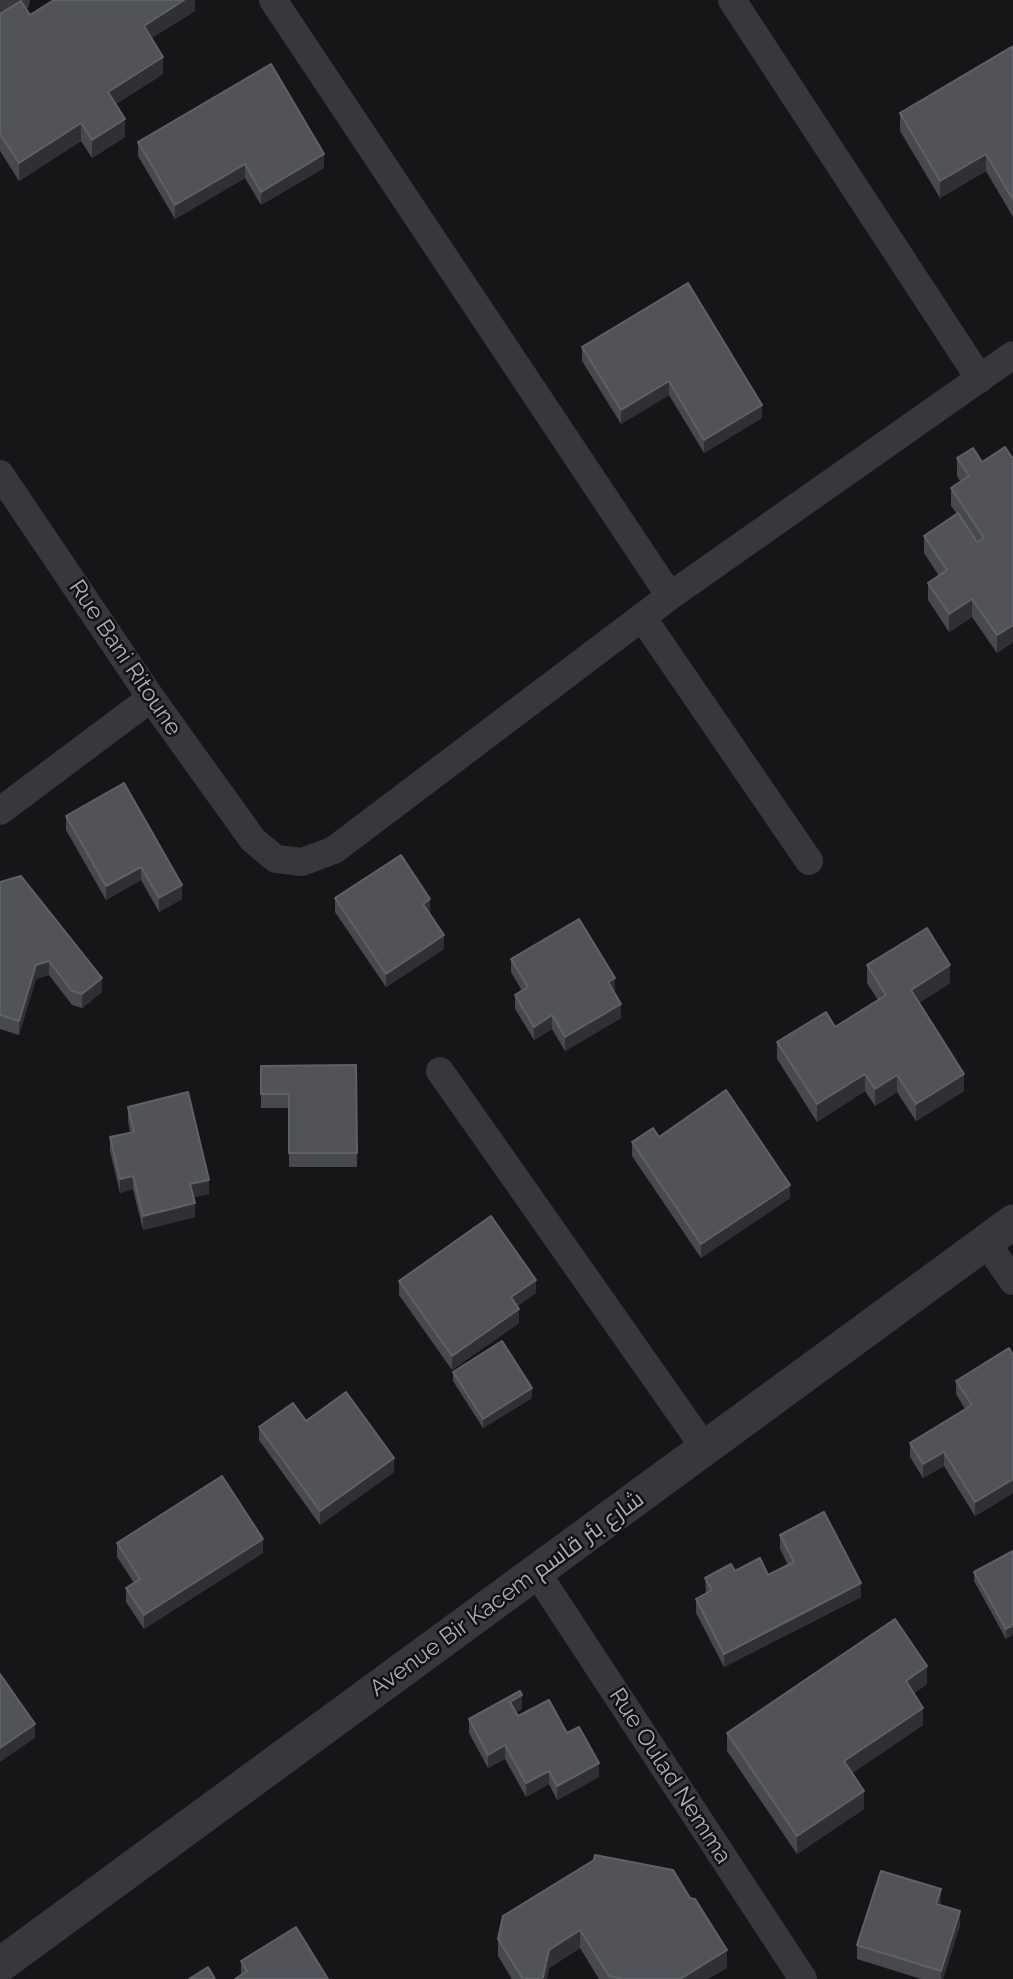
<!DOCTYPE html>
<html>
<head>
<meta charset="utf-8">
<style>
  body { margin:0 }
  canvas { display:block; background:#161618 }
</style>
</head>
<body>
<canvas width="1013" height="1979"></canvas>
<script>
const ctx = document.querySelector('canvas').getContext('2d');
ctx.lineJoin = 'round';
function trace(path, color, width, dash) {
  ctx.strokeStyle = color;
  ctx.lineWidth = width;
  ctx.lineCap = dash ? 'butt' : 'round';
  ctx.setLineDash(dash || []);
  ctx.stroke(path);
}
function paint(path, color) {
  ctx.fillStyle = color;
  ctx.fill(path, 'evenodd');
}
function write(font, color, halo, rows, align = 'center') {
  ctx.font = font + ' Raleway,Cairo,sans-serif';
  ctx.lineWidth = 5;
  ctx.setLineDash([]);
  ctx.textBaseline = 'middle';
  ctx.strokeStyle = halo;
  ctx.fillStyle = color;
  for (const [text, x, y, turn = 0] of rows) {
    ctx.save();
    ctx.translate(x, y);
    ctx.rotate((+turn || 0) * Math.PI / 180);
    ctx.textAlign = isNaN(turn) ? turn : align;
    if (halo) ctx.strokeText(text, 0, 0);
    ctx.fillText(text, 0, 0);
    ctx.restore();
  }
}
trace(new Path2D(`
  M273 0 670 596
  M732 0 980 379
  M0 12 16 0
  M0 474 151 698 253 840 276 859 302 862 334 850 670 596 1013 355
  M642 617 809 861
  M0 811 151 698
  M440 1071 704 1447
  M986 1242 1013 1281
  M537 1573 803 1979`), '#37383d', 28);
trace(new Path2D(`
  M0 1965 1013 1222`), '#37383d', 35);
paint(new Path2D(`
  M195 0V11L151 38 163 74 116 104 125 137 92 158 81 141 19 181 0 151V14L30 15Z
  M1013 46V217L986 171 940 198 900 131V113Z
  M138 142 324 168 261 205 245 178 175 219 138 156Z
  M582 347 762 418 704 453 669 395 621 424 582 361Z
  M957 458 982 462 1013 459V642L997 653 972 617 949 632 928 600V583L939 576 924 553V536L957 514 951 506V488L961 482 957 476Z
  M124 783 182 899 159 912 141 880 106 900 66 830V816Z
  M0 882 102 992 82 1008 72 1005 49 975 36 979 19 1035 0 1029Z
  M335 898 430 913 444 949 386 987 335 912Z
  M511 959 615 992H614L621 1018 565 1051 552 1029 534 1040 515 1009V995L522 991 511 972Z
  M867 965 950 983 919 1003 964 1091 916 1121 897 1092 875 1106 865 1091 817 1122 777 1059V1042L835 1027 878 1000 867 983Z
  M356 1065 357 1167H289V1108H261V1066Z
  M128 1107 209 1194 194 1197 195 1217 143 1230 133 1189 120 1193 110 1151V1137L130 1132 128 1121Z
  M659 1137 790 1198 701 1258 632 1156V1142Z
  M399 1281 536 1293 517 1306 519 1323 452 1370 399 1295Z
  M1013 1355V1493L975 1516 944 1466 923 1478 910 1457V1443L965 1409 956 1394V1381Z
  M453 1372 532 1398 483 1428 453 1381Z
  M306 1421 394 1472 320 1525 259 1440V1427Z
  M780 1535 861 1597 724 1667 696 1613V1599L706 1593 705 1578 735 1571 768 1575 788 1565 780 1549Z
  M117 1543 263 1553 144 1629 126 1602V1588L134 1583 117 1557Z
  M1013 1551 1006 1639 974 1581V1572Z
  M927 1684 914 1693 923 1725 852 1773 864 1809 797 1854 727 1751V1733Z
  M522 1709 516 1712 518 1716 567 1733 599 1777 557 1800 549 1784 526 1797 505 1759 488 1768 469 1733V1719Z
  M594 1860 727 1968 708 1979H599L580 1948 549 1968 547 1979H512L498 1956V1939Z
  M941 1903 940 1905 960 1925 943 1979H921L857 1959V1945Z
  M241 1961 328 1979 241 1975Z`), '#47494d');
paint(new Path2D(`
  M184 0H195V11L144 43V26Z
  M163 57V74L108 109V92Z
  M125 119V137L92 158V140Z
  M81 123V141L19 181V163Z
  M324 154V168L261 205V192Z
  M986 154V171L940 198V181Z
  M245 164V178L175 219V205Z
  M669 381V395L621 424V410Z
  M762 405V418L704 453V440Z
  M972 599V617L949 632V614Z
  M1013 625V642L997 653V635Z
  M141 867V880L106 900V886Z
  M182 885V899L159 912V898Z
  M430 899V913L423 917V904Z
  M444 935V949L386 987V974Z
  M49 961V975L36 979 19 1035V1021L36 965Z
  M950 965V983L911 1008V990Z
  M102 978V992L82 1008V994Z
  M615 978V992L608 996V982Z
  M621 1004V1018L565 1051V1037Z
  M552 1015V1029L534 1040V1027Z
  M865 1074V1091L817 1122V1104Z
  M964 1074V1091L916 1121V1104Z
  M897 1075V1092L875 1106V1089Z
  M133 1176V1189L120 1193V1179Z
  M209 1180V1194L190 1198V1184Z
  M790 1185V1198L701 1258V1244Z
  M195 1203V1217L143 1230V1216Z
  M536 1280V1293L511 1311V1297Z
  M519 1309V1323L452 1370V1356Z
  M532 1388V1398L483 1428V1419Z
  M944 1452V1466L923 1478V1464Z
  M394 1458V1472L320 1525V1511Z
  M1013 1479V1493L975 1516V1502Z
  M263 1539V1553L144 1629V1615Z
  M861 1583V1597L724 1667V1654Z
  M1013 1625V1635L1006 1639V1629Z
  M927 1666V1684L906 1699V1681Z
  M522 1695V1709L510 1716V1702Z
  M923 1708V1725L844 1779V1761Z
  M35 1724V1738L0 1762V1748Z
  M505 1745V1759L488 1768V1755Z
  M599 1763V1777L557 1800V1786Z
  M549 1771V1784L526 1797V1783Z
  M864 1791V1809L797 1854V1836Z
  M941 1889V1903L936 1917V1904Z
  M960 1911V1925L943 1979H941V1971Z
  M580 1930V1948L549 1968 547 1979H541L549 1950Z
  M727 1950V1968L708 1979H680Z`), '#2f3033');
const building = new Path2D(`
  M54 0H184L144 26 163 57 108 92 125 119 92 140 81 123 19 163 0 134V14L21 1 30 15Z
  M1013 46V200L986 154 940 181 900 113Z
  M271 64 324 154 261 192 245 164 175 205 138 142Z
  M688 283 762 405 704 440 669 381 621 410 582 347Z
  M1005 447 1013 459V625L997 635 972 599 949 614 928 583 947 570 924 536 958 513 977 542 984 538 951 488 969 476 957 458 973 448 982 462Z
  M124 783 182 885 159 898 141 867 106 886 66 816Z
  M401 855 430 899 423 904 444 935 386 974 335 898Z
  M21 876 102 978 82 994 72 991 49 961 36 965 19 1021 0 1015V882Z
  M579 919 615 978 608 982 621 1004 565 1037 552 1015 534 1027 515 995 528 987 511 959Z
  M927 928 950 965 911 990 964 1074 916 1104 897 1075 875 1089 865 1074 817 1104 777 1042 826 1012 835 1027 886 995 867 965Z
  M356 1065 357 1153H289V1094H261V1066Z
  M726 1090 790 1185 701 1244 632 1142 653 1128 659 1137Z
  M188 1092 209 1180 190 1184 195 1203 143 1216 133 1176 120 1179 110 1137 134 1132 128 1107Z
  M491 1216 536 1280 511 1297 519 1309 452 1356 399 1281Z
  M502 1341 532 1388 483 1419 453 1372Z
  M1009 1348 1013 1355V1479L975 1502 944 1452 923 1464 910 1443 972 1405 956 1381Z
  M346 1392 394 1458 320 1511 259 1427 293 1403 306 1421Z
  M222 1476 263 1539 144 1615 126 1588 140 1579 117 1543Z
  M824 1512 861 1583 724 1654 696 1599 712 1590 705 1578 731 1564 735 1571 760 1558 768 1575 794 1562 780 1535Z
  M1013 1551V1625L1006 1629 974 1572Z
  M895 1619 927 1666 906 1681 923 1708 844 1761 864 1791 797 1836 727 1733Z
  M0 1674 35 1724 0 1748Z
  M520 1691 522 1695 510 1702 518 1716 549 1700 567 1733 579 1727 599 1763 557 1786 549 1771 526 1783 505 1745 488 1755 469 1719Z
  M595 1855 673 1870 690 1898 695 1899 727 1950 680 1979H623L609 1976 580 1930 549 1950 543 1977 541 1979H523L498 1939 503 1916 594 1860Z
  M881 1871 941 1889 936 1904 960 1911 941 1971 857 1945Z
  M296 1927 328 1979H235L247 1971 241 1961Z
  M208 1967 215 1979H189Z`);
paint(building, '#525359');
trace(building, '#5f6168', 2);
write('23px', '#a8adb8', '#111113', [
  ["Rue Bani Ritoune",125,658,56],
  ["Avenue Bir Kacem شارع بئر قاسم",507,1594,-36],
  ["Rue Oulad Nemma",670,1776,57]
]);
</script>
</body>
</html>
